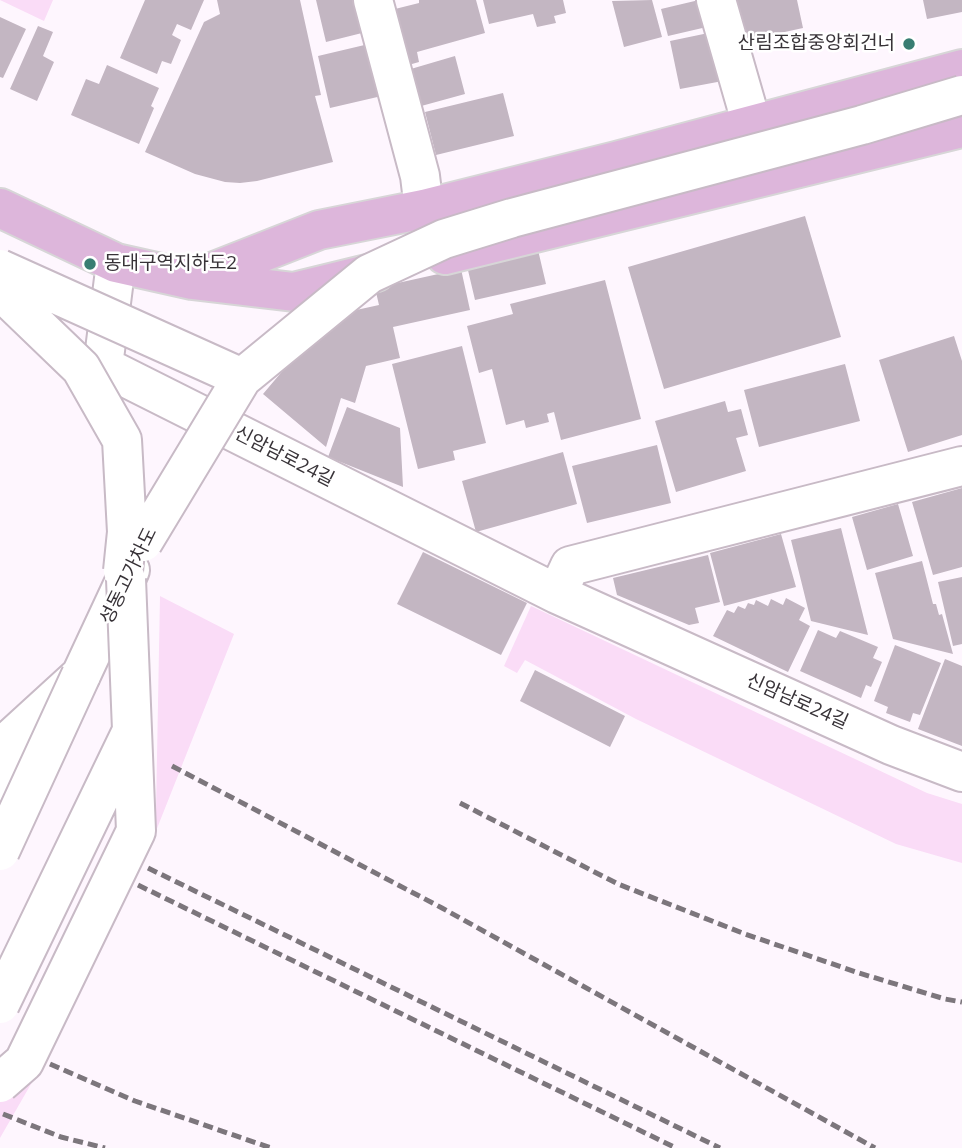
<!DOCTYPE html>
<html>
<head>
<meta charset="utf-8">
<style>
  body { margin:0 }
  canvas { display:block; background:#fef6fe }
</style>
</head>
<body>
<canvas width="962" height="1148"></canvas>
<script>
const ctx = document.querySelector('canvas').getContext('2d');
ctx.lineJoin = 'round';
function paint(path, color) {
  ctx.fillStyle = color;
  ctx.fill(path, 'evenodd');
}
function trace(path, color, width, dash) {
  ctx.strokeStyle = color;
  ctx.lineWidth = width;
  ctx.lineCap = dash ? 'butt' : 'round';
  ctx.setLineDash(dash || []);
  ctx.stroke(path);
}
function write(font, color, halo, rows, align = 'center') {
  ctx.font = font + ' "Open Sans","Noto Sans KR",sans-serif';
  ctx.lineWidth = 5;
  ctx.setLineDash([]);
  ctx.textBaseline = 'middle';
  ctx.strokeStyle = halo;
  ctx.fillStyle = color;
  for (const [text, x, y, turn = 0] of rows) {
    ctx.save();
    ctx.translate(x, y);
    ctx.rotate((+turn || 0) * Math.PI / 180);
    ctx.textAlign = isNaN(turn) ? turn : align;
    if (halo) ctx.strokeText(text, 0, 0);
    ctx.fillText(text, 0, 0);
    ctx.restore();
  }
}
paint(new Path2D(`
  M0 0H53L44 21Z
  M160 596 234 634 154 836 35 1077 0 1138V1099L22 1083 156 810Z
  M531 606 927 793 962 804V863L896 844 636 719 525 660 517 673 504 666Z`), '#fadcf7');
paint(new Path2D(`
  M145 0H204L191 30 177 24 172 35 181 40 171 64 162 61 157 74 120 58Z
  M217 0H300L321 95 315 96 333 162 257 181 240 183 225 182 195 174 145 152 204 22 220 14Z
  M316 0H358L366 32 326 42Z
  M419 0H476L485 33 417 52 419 62 405 66 391 10 419 3Z
  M483 0H563L566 13 554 16 556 23 537 27 533 14 489 24Z
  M652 0 662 37 624 47 612 1Z
  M699 0 711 26 668 36 661 9Z
  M730 0H797L803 28 739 42Z
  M923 0H962V12L927 19Z
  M0 17 26 29 3 78 0 77Z
  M38 26 53 32 43 56 54 62 37 101 10 89Z
  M718 31 728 80 680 89 670 41Z
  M373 43 386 95 330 108 318 56Z
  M455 56 465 94 414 108 404 71Z
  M107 65 159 88 151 106 154 108 139 144 71 115 86 79 99 84Z
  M503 93 514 136 436 155 425 112Z
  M805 216 841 337 664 389 628 267Z
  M538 250 546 284 475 300 467 266Z
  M461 269 470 310 393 327 400 358 366 366 355 403 341 398 326 447 263 394 329 316 379 305 375 288Z
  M605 280 641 419 561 440 554 412 547 414 549 422 526 428 524 420 506 425 492 369 479 373 467 326 513 314 510 304Z
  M954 336 962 361V435L908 452 879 360Z
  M462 346 486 443 453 451 455 460 418 469 392 364Z
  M845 364 860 421 759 447 744 390Z
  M725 401 728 412 741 409 748 435 736 438 746 471 676 492 655 421Z
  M347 407 400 428 403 487 328 457Z
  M657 445 671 503 587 523 572 466Z
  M563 452 577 504 476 532 462 481Z
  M962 488V567L933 575 912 502Z
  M898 504 913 556 867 570 852 517Z
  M841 528 868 635 811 621 791 540Z
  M781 534 796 587 724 606 710 553Z
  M423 552 527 603 501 655 397 604Z
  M708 555 720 602 695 608 699 623 689 625 617 595 613 578Z
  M922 561 933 604H936L939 615 942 614 953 654 893 639 875 573Z
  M962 577V644L953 646 938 582Z
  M786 598 805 608 799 620 810 626 788 672 713 636 727 610 734 613 738 606 745 609 748 603 754 605 756 600 768 606 771 599 783 605Z
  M818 630 836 638 840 631 878 647 873 658 882 662 871 687 866 685 861 698 800 671Z
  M895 645 941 663 920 715 913 713 910 722 886 713 888 707 874 701Z
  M945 659 962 666V746L918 729Z
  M535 670 625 716 610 747 520 701Z`), '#c3b6c2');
const minor = new Path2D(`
  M373 0 420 176 424 209
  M716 0 752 125
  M116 263 103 366 557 594 891 745 962 772
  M557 594 570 566 962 466
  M0 749 81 675 130 570
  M0 797 32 727`);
const major = new Path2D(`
  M0 208 116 263 192 280 294 292 376 272
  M445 255 962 128
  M197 278 319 230 424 209 616 161 962 69`);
trace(minor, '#c8bac6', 42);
trace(major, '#d7d6d7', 42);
trace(minor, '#fff', 38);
trace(major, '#ddb6db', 38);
trace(new Path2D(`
  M172 766 442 908 875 1148
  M460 803 618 884 745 934 859 973 945 999 962 1002
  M148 868 720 1148
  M138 885 676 1148
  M50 1064 135 1101 271 1148
  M3 1114 61 1137 105 1148`), '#7c767c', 5, [10, 5]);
const minorBridge = new Path2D(`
  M0 269 242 378
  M0 290 81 368 122 440 127 532 123 571
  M143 542 242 378 369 274 444 239 512 218 862 125 962 95
  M0 851 81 675
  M0 1004 130 735
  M0 1083 24 1062 136 831 126 579`);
trace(minorBridge, '#c8bac6', 42, []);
trace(minorBridge, '#fff', 38);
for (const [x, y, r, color] of [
  [909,44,7,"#387d72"],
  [90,264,7,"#387d72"]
]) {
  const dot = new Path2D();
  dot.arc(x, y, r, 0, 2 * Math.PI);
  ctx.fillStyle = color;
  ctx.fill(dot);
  trace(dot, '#fff', 2.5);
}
write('19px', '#383338', '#fff', [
  ["산림조합중앙회건너",895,44],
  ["동대구역지하도2",104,264,"left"]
], 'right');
write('19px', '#383338', '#fff', [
  ["신암남로24길",284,457,27],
  ["성동고가차도",129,576,-64],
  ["신암남로24길",797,702,24]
]);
</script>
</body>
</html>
